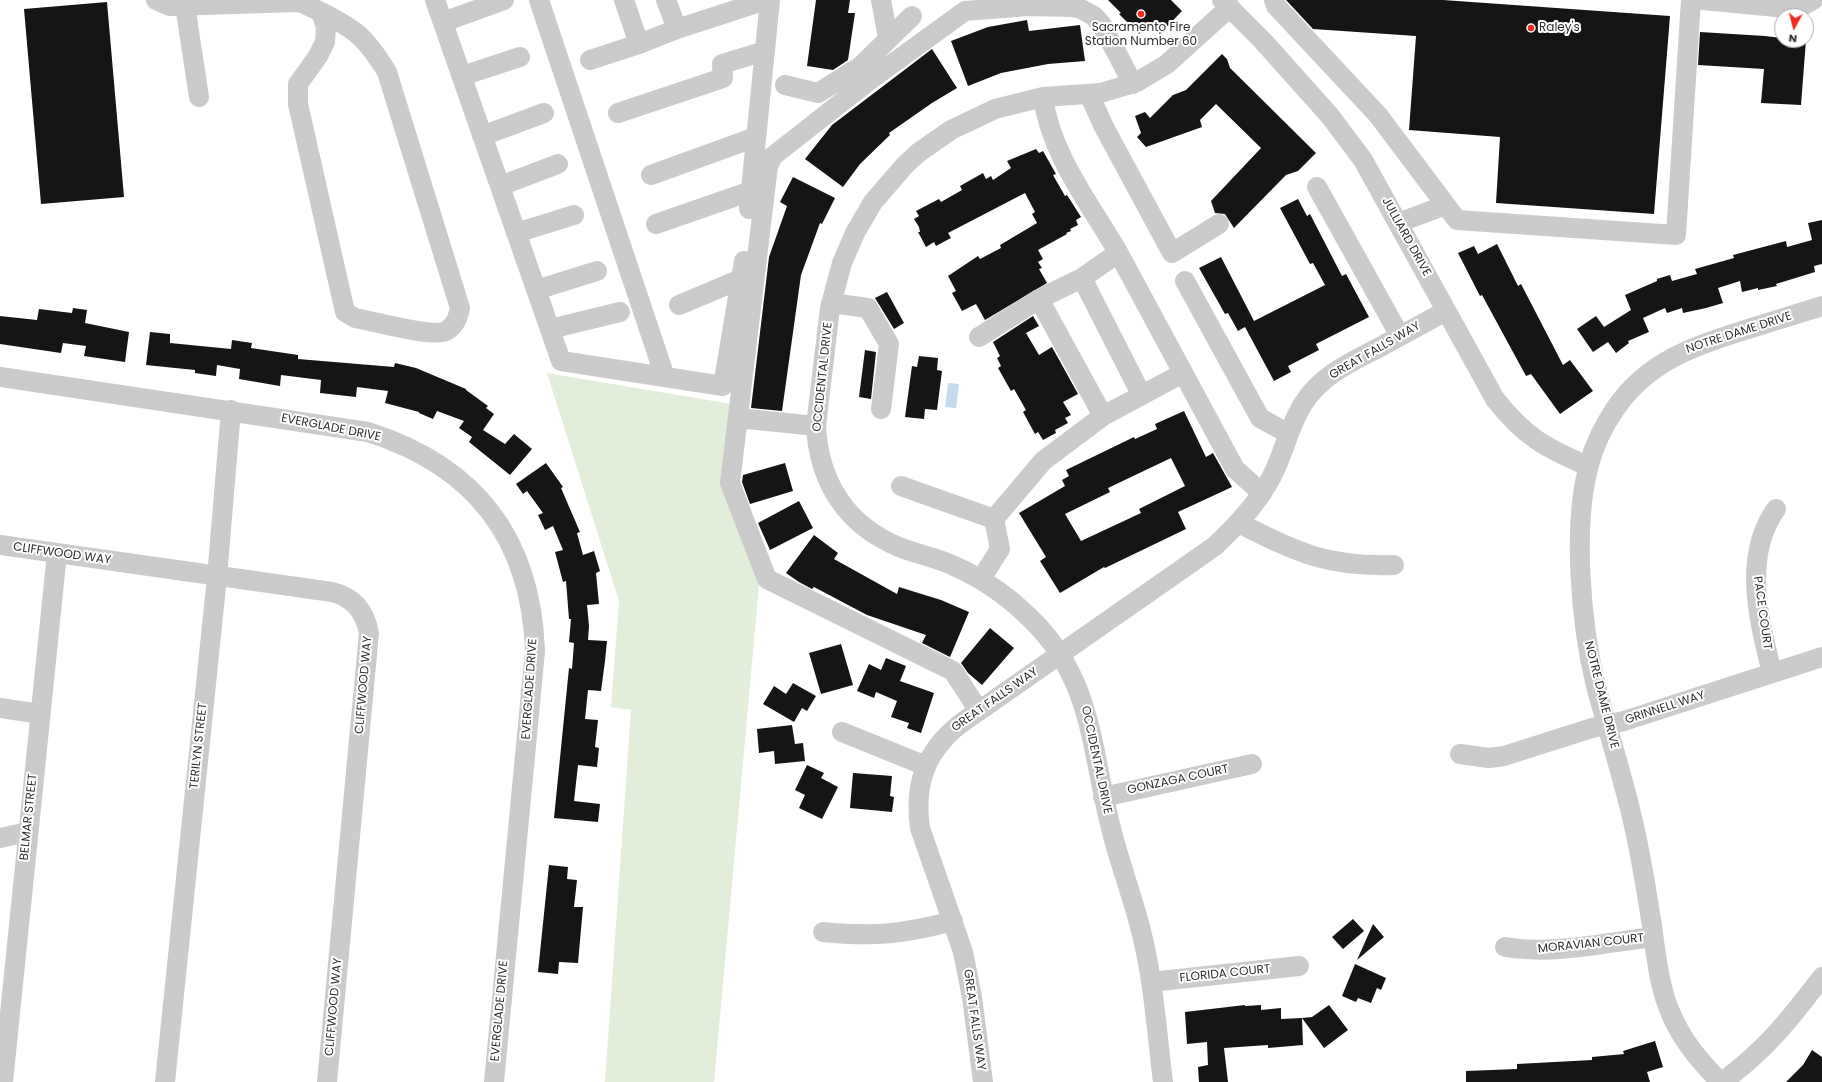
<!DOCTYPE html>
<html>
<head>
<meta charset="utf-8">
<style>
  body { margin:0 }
  #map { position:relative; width:1822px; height:1082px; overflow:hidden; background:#fff; font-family:Poppins,sans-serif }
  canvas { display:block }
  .north { position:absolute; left:1774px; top:8px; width:40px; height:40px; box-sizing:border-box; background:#fff; border:1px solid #ababab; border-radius:50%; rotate:187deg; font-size:11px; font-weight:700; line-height:16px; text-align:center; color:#2e2e2e }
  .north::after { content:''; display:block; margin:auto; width:14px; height:18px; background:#f42721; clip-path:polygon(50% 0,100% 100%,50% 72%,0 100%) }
</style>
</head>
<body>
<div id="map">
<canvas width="1822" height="1082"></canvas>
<div class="north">N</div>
</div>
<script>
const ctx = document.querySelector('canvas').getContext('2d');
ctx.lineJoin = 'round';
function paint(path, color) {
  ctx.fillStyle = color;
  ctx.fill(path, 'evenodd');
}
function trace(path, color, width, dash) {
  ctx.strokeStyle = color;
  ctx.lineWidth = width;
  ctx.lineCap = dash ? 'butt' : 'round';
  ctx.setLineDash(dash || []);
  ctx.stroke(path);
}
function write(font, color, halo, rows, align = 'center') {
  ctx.font = font + ' Poppins,sans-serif';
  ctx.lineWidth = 4;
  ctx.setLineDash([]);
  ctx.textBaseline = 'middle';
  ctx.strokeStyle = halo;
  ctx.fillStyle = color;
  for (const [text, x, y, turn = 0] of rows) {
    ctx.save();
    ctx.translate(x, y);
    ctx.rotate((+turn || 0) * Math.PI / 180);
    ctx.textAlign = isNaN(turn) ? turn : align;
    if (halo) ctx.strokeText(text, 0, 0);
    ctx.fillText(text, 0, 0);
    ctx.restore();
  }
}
paint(new Path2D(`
  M547 373 743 406 725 486 759 585 714 1082H605L631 710 611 707 619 601Z`), '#e2edda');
paint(new Path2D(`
  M948 383 959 384 956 408 945 407Z`), '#c5daee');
paint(new Path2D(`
  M816 0H850L848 13H855L848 60 833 70 807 66Z
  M1108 0H1171L1182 11 1160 34 1149 23 1139 34 1119 14 1121 13Z
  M1286 0H1443L1670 16 1654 214 1496 203 1500 137 1409 130 1416 36 1313 29Z
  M107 2 124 197 41 204 24 9Z
  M1027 20 1029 31 1080 25 1085 61 1048 64 1001 73 968 86 951 41 988 27Z
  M1700 32 1765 36 1782 38V40H1806L1801 105 1761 103 1764 69 1698 65Z
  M932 49 957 88 932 103 889 133 890 135 860 164 843 187 805 159 832 125Z
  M1222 54 1227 59 1230 68 1316 153 1298 171 1286 175 1234 228 1225 214 1215 213 1211 201 1261 148 1216 104 1200 120 1202 127 1146 147 1137 137 1141 133 1135 116 1145 112 1150 118 1173 95 1186 90Z
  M1036 149 1039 153 1043 151 1056 174 1053 175 1065 196 1067 195 1081 217 1076 220 1078 225 1070 229 1071 231 1066 233 1067 234 1038 250 1043 259 1038 262 1042 268 1039 269 1047 283 985 320 976 304 962 311 952 293 956 291 948 276 978 256 980 259 1001 248 1000 245 1037 223 1032 214 1035 212 1025 193 948 233 951 238 936 246 934 242 926 247 918 232H920L919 227 914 219 919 216 916 211 939 199 941 202 962 190 960 186 983 173 986 179 991 176 993 180 1011 168 1007 161Z
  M793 177 835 198 822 224 820 223 801 275 782 411 751 408 769 257 787 206 780 202Z
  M1298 199 1307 216 1310 214 1342 276 1346 274 1369 317 1316 344 1319 350 1288 366 1291 372 1274 381 1245 327 1238 331 1228 313 1225 314 1199 268 1221 257 1254 321 1325 285 1313 263 1310 264 1280 208Z
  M1822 220V264L1814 266 1815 272 1776 284 1777 286 1758 290V288L1742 292 1740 281 1718 288 1723 303 1706 308 1683 313 1682 308 1667 313 1665 308 1643 318 1649 332 1628 341 1629 343 1616 353 1608 342 1593 352 1577 329 1596 316 1604 327 1631 310 1625 295 1657 281V279L1670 275 1672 281 1697 274 1695 269 1734 258 1733 255 1786 241 1787 247 1812 240 1808 223Z
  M1497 244 1518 286 1521 284 1563 365 1570 360 1593 391 1560 414 1531 374 1526 376 1482 295 1480 296 1458 253 1474 246 1478 254Z
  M887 292 904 323 894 329 875 298Z
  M73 308 87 310 85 323 129 332 125 362 84 356 86 346 63 343 61 353 0 344V316L37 320 39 309 72 313Z
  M1033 316 1039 326 1026 333 1039 355 1052 347 1078 394 1063 402 1071 415 1065 418 1068 423 1055 430 1056 433 1043 440 1038 432 1035 434 1023 412 1026 410 1014 389 1011 391 998 368 1001 366 997 358 1000 356 993 342Z
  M150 332 170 334V343L231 349 232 340 252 343 251 348 298 355V359L394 367 395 363 416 368 466 389V390L488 406 486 408 494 414 483 430 505 444 514 434 532 449 510 475 469 442 472 437 459 428 464 421 437 411 433 419 419 413V412L385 403 388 391 357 387 356 397 320 393 321 380 281 375 280 386 239 379 240 369 217 365 216 376 195 373V370L146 365Z
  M865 350 876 352 871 399 859 397Z
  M919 356 938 358 937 370 942 371 937 410 925 409 924 419 905 417 912 366 917 367Z
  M1184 411 1206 457 1213 453 1232 487 1178 512 1186 529 1105 568 1104 567 1060 593 1040 561 1046 557 1019 513 1065 486 1062 480 1069 476 1066 470 1134 437 1135 439 1157 429 1155 424ZM1171 458 1185 486 1139 509 1141 513 1081 541 1065 514 1110 492 1108 488Z
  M546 463 563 487 561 488 580 532 577 533 583 555 594 551 600 571 596 573 599 604 587 605 589 626 588 640 607 641 605 661 601 691 588 690 585 719 598 720 595 747 599 748 597 767 578 765 574 801 600 804 598 822 554 818 569 668 572 669 574 643 569 642 571 619H569L566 581 563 582 555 552 563 550 553 526 545 530 538 515 543 513 527 491 523 494 516 484Z
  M785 463 793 491 750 504 742 482 743 475Z
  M799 501 813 528 770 550 758 523Z
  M814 535 838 553 834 559 897 594 899 587 941 600 969 612 950 657 922 643 926 635 867 615 814 587 812 589 799 582 786 573Z
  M990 628 1014 648 982 685 968 673 961 663Z
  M841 644 853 685 821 694 809 653Z
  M886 658 906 666 900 681 934 693 921 733 907 728 909 723 891 717 897 701 876 692 874 698 857 691 869 664 881 670Z
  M793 683 816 696 807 711 802 708 794 722 763 704 774 686 786 694Z
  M792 725 795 744 803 743 805 761 775 764 774 751 759 753 757 729Z
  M807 765 824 773 821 778 838 787 822 819 799 808 805 795 795 790Z
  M853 773 892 776 890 796 894 797 892 812 850 808Z
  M549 865 568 867 567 879 577 880 574 907H583L578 963 559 962 558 974 538 972Z
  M1353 919 1364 931 1343 949 1332 937Z
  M1373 924 1384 937 1357 960Z
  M1355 964 1386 978 1381 990 1377 988 1371 1003 1358 998 1356 1002 1342 996Z
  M1245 1005V1006L1261 1005V1010L1281 1008V1019L1302 1018 1303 1045 1268 1048V1045L1224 1048 1228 1082H1199L1198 1067 1208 1065 1207 1042 1187 1044 1185 1012Z
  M1329 1005 1348 1030 1324 1048 1302 1018 1312 1017Z
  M1655 1041 1663 1067 1647 1072 1650 1082H1466V1071L1517 1069V1064L1592 1060V1057L1624 1054 1623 1051Z
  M1812 1050 1822 1057V1082H1786L1803 1065Z`), '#151515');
trace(new Path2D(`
  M156 0 170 6 300 2 321 12
  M435 0 561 361 723 386 744 261
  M539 0 665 377
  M624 0 639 44 677 29 666 0
  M881 0 888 38
  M1222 0 1263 41 1330 116 1363 160 1495 399C1524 436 1545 448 1588 466
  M1274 0 1276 6 1378 115 1457 220 1676 235 1691 0
  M1703 0 1797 9 1813 0
  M185 5 199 97
  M321 12C357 30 366 38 387 72L460 308C458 317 456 325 446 331 434 338 372 321 355 318L345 312 298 104V84L318 56 325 42 326 27Z
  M443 22 504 0
  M677 29 766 0
  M590 60 639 44
  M462 76 520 57
  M785 85 818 93 861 66 912 16
  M1089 94 1104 127 1172 253 1219 224
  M1043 97C1051 156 1090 203 1119 254 1158 325 1196 398 1235 469L1262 493
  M618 113 723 78 722 64 765 51
  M482 136 544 113
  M651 175 756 137
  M500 186 558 164
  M1317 187 1400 336
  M749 209 770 0
  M1398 223 1446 205
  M656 224 751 191
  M516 233 574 215
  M1118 253 1082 278 1141 394
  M1082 278 1039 299 1103 416
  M1185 281 1260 418 1289 434
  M536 290 597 271
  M831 303 868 308 889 344 881 409
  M679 305 741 279
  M550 329 620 312
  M979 337 1039 299
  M0 377 368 432C475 466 531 538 535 651L494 1082
  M738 418 816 426
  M901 486 994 519
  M1239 523C1297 553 1328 567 1394 565
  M0 545 332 592C354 597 365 612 369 633L327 1082
  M981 579 1000 549 994 519 1043 461 1103 416 1183 373
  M1772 673C1759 620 1742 557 1776 509
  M0 708 40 714
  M979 711 953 671 767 579 730 483 768 166 773 156 870 80 965 11 1028 6 1072 7 1081 9 1094 16 1102 25 1133 84
  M842 732 926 766
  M1460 754 1489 758 1504 756 1592 728 1624 721 1822 657
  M1103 797 1252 764
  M0 838 28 832
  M823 932C874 937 904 934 953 921
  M1505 947C1554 955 1604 943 1653 937
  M1151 982 1299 966
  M3 1082 57 553
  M165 1082 217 577 231 410
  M983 1082 972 997 963 952 920 828C914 784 925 752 960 724L1215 546C1237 525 1258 503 1272 476 1284 453 1289 426 1303 404 1321 375 1351 362 1380 347 1402 335 1424 323 1446 311
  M1163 1082C1157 1034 1154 986 1143 939 1135 903 1121 868 1112 832 1091 753 1094 680 1031 619 1008 596 982 578 952 565 935 557 916 554 899 547 846 525 819 482 816 426L830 308 842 263 855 233 873 202 905 165 918 153 951 130 995 109 1043 97 1101 93 1137 82 1167 64 1230 7
  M1720 1082C1705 1066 1690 1050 1679 1030 1660 998 1657 962 1652 926 1646 887 1640 848 1630 809 1620 768 1607 727 1596 686 1581 625 1572 526 1589 465 1594 445 1603 427 1615 409 1647 362 1693 346 1745 330 1771 322 1796 314 1822 306
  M1722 1082C1766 1050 1790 1019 1822 977`), '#cbcbcb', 20);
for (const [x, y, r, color] of [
  [1141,14,4,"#f42721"],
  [1531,28,4,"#f42721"]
]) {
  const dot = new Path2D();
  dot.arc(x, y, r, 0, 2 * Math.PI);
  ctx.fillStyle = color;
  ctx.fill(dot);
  trace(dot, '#fff', 1.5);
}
write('12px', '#2e2e2e', '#fff', [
  ["Sacramento Fire",1141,28],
  ["Station Number 60",1141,42],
  ["Raley's",1539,28,"left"]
]);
write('12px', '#2e2e2e', '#fff', [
  ["JULLIARD DRIVE",1406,237,61],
  ["NOTRE DAME DRIVE",1739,333,-18],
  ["GREAT FALLS WAY",1375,351,-30],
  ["OCCIDENTAL DRIVE",823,377,-84],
  ["EVERGLADE DRIVE",331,428,11],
  ["CLIFFWOOD WAY",62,554,8],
  ["PACE COURT",1762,613,82],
  ["CLIFFWOOD WAY",364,685,-85],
  ["EVERGLADE DRIVE",530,689,-86],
  ["NOTRE DAME DRIVE",1601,695,76],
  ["GREAT FALLS WAY",995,700,-35],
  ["GRINNELL WAY",1665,708,-18],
  ["TERILYN STREET",199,746,-84],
  ["OCCIDENTAL DRIVE",1096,760,78],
  ["GONZAGA COURT",1178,780,-12],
  ["BELMAR STREET",29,817,-84],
  ["MORAVIAN COURT",1591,944,-6],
  ["FLORIDA COURT",1225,974,-6],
  ["CLIFFWOOD WAY",334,1007,-85],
  ["EVERGLADE DRIVE",500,1011,-85],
  ["GREAT FALLS WAY",974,1020,82]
]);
</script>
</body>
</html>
